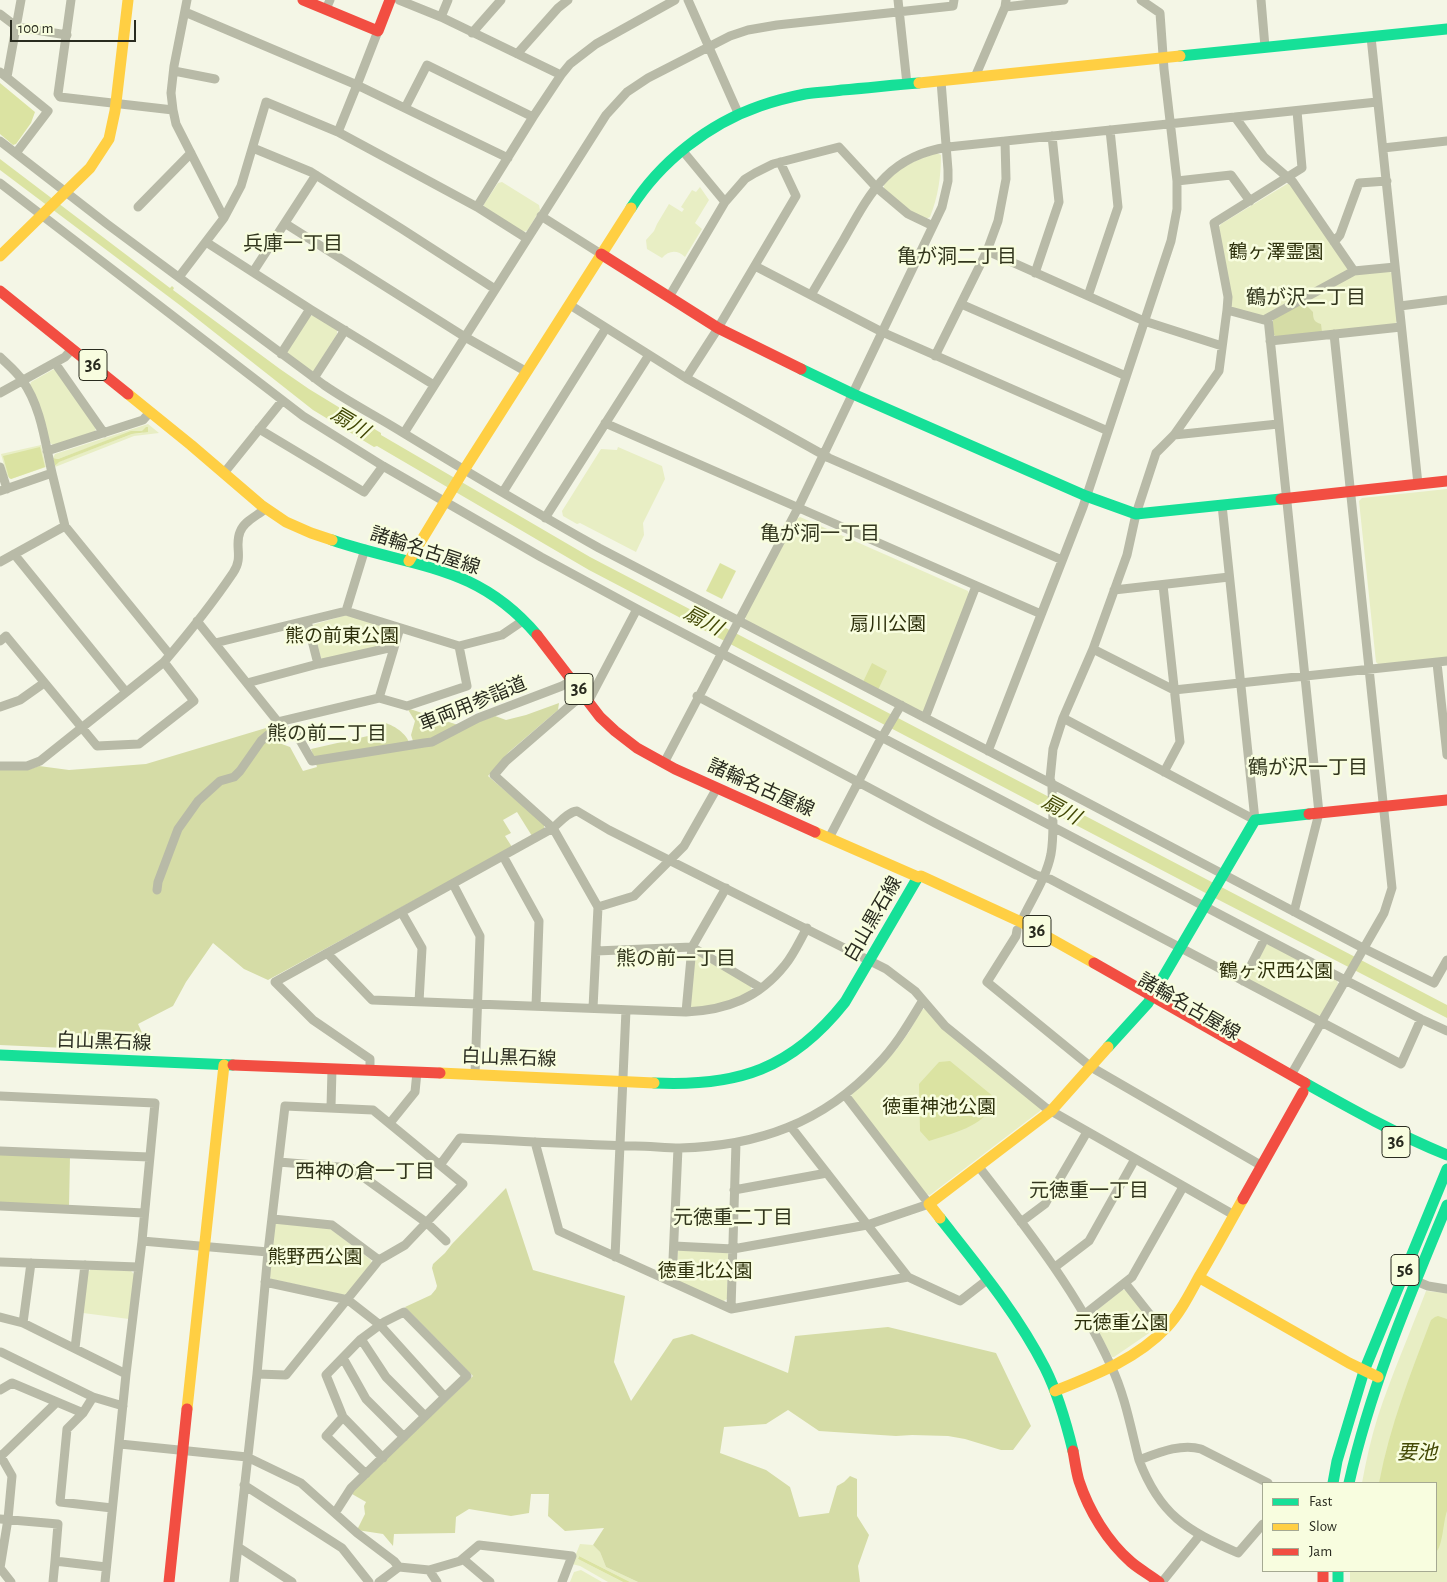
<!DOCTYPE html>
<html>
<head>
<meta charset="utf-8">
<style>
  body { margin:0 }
  #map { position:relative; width:1447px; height:1582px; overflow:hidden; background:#f4f6e6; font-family:"Alegreya Sans",sans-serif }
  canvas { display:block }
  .legend { position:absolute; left:1262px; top:1482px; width:175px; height:90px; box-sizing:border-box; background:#f8fddf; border:1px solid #a5a992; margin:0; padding:6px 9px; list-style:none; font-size:15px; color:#292b1f }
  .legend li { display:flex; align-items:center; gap:10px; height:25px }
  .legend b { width:25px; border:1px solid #a5a992 }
  .scale { position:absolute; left:10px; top:20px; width:126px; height:22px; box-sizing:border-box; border:2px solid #292b1f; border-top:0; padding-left:6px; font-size:15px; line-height:18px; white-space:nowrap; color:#292b1f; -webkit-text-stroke:4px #f8fddf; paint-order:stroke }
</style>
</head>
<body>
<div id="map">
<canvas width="1447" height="1582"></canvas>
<ul class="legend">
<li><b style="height:6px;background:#16e098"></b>Fast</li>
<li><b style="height:6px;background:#ffcf43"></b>Slow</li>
<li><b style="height:6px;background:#f24e42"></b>Jam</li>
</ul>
<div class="scale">100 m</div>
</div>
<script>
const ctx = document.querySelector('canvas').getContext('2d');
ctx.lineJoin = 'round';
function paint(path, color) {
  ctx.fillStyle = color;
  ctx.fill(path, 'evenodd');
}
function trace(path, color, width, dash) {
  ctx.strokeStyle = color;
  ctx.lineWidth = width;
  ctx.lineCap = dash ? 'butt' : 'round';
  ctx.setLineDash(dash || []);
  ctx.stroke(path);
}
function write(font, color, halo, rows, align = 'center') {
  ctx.font = font + ' "Alegreya Sans","Noto Sans JP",sans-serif';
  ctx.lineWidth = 5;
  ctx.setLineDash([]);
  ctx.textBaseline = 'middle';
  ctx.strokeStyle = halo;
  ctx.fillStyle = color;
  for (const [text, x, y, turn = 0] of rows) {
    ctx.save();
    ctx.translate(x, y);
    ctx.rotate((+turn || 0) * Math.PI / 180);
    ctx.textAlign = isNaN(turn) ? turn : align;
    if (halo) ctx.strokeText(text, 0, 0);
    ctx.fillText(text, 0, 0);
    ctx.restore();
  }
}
paint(new Path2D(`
  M937 153 941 155C941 177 938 197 930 217L926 219 910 211 884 190V185C899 167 915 160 937 153Z
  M502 182 539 205 540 210 527 231 522 232 484 207V204L498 183Z
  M1287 184H1291L1348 267 1347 271 1263 317 1233 309 1231 305 1219 227 1221 224Z
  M700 187 709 200 695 223 702 229 685 257C678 250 669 250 662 258L647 249 646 240 654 231 657 224 669 204 682 212 684 209 681 207 692 190 696 192Z
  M1388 271 1392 273 1397 321 1395 324 1276 337 1273 318 1352 275Z
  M313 315 337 330V334L314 371H310L288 355 287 351 309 317Z
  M54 369 57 370 96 426 95 432 53 445 50 443 30 385 31 382Z
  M148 424 159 433 134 436 55 467 58 462 132 434 143 433 142 431 131 432 58 459 53 458 55 454Z
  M41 445 46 467 11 479 7 476 1 454Z
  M618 447 662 466 665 479 643 523 644 535 636 552 580 523 577 524 563 516 562 511 601 449 617 450Z
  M1447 489V658L1379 665 1376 662 1359 501 1362 498Z
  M800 517 968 591 969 594 926 709 922 712 747 622 745 617 796 519Z
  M346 615 392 629 393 632 388 644 322 661 312 625Z
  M1269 944 1337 980 1338 984 1321 1015 1317 1016 1249 981 1248 977 1265 945Z
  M699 955 751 986V991L725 1003 692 1009 689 1006 694 956Z
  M924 1009H927L1041 1109 1040 1111 930 1195 925 1194 851 1097 852 1093 896 1050 909 1032 921 1010Z
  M277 1223 328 1227 371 1260 372 1264 347 1294 345 1295 271 1279 269 1274 274 1225Z
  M681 1249 727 1252 728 1254 727 1299 722 1302 679 1282 676 1278 678 1251Z
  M91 1269 131 1271 134 1274 129 1319 83 1313 87 1273Z
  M1122 1290H1127L1155 1329 1114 1357H1112L1090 1316Z
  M1426 1291 1447 1293V1582H1350V1571H1436V1483H1362C1366 1461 1371 1438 1378 1416 1392 1374 1410 1333 1426 1291Z
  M580 1544 593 1545 600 1552 606 1567 638 1582H630L579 1556 578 1559 623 1582H608L580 1566 572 1564Z
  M581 1570 602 1582H570L574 1572Z`), '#e8eec4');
paint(new Path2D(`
  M1303 302 1313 312C1313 319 1314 322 1321 324L1322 332 1276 337 1273 334V318Z
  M559 703 558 710 509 752 488 776 544 824V830L532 836 517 812 503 820 511 833 505 836 512 847 268 980 244 969 213 943 186 982 173 1006 138 1024 151 1052 0 1045V770L30 769 39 766 69 770 146 764 266 728 271 740 290 747 303 771 317 767 311 749 381 733 380 722C391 723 405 732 409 742L413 741 411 735 415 721 407 708 464 727 495 716 506 720 526 715Z
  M0 1154 70 1157 69 1206 0 1203Z
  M506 1188 533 1270 625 1296 614 1362 631 1401 673 1339 692 1334 788 1373 795 1336 888 1327 996 1353 1031 1426 1013 1450H1001L965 1439 948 1436 912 1435 896 1436 819 1431 788 1410 766 1424 724 1427 720 1453 766 1470 790 1487 799 1517 829 1513 837 1486 844 1482 850 1476 857 1479V1516L869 1535 858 1566 860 1582H638L606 1567 600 1552 593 1545 604 1528 565 1531 548 1516 549 1494H531L529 1513 511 1516 469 1509 456 1517 455 1533 394 1534 393 1546 383 1534 357 1530 365 1514 364 1506 366 1502 352 1494 354 1490 473 1376 405 1307 431 1295 436 1289 437 1286 432 1268 433 1264 445 1253 452 1244Z`), '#d5dca6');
paint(new Path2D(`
  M0 83 35 112 31 123 16 144 13 145 0 134Z
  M0 159 170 288 172 286 174 288 173 290 280 369 309 389 381 433V435L590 557 1447 1005V1018L1217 899 589 570 377 446 374 447 313 410 181 306 0 170Z
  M146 427H148V432L132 434 59 462 55 466 53 458 58 459 131 431H142Z
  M40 447 45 467 11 479 9 478 3 456Z
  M720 563 736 571 722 599 706 591Z
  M872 663 887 671 878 690 863 682Z
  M950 1061 994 1097 995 1104C981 1127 954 1133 929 1141L920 1131 919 1084 939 1062Z
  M1438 1316 1447 1319V1511C1443 1522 1443 1546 1436 1552V1483H1379C1390 1425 1410 1375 1431 1320L1435 1317Z
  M579 1556 630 1582H623L578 1559Z`), '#dbe3a2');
trace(new Path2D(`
  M71 0 58 94 60 97 173 110 171 93 174 66 187 0
  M399 0 441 17 448 0
  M688 0 739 115
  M898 0 907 84
  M1261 0 1265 47
  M1005 7 1064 0
  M326 9 330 0
  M185 12 357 85 378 31
  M0 14 17 27 67 35
  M441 17 561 75
  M472 33 501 0
  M1371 37 1418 484
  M517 54 558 8 568 0
  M174 71 215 79
  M0 72 48 111 16 153
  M7 77 21 0
  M975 77 1005 7 1006 0
  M405 108 427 65 533 117
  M173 110 176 124 224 218
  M1235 117 1377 102
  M338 132 357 85 508 158
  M0 141 107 224 324 385C350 403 378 417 405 434 469 473 533 511 599 548L1052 784 1363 948 1434 983 1447 960
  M253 148 311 172 402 229 495 289
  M1383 148 1447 141
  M682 150 725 202
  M1177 181 1231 175 1250 201
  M0 183 303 416 383 466 541 557 637 609 1345 980 1421 1019 1447 1031
  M138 207 191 153
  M477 207 533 117 561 75 570 64 596 44 675 0
  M541 216 601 254
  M286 224 465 337 527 372
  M206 242 310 309 434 385
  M1334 242 1340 235 1359 183 1387 181
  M987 251 1144 321 1222 346
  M755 266 882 332 1108 431
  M1354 271 1395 267
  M253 272 316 175
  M1035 273 1059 202 1052 136
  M179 277 224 218 241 186 266 102 338 132 477 207 526 238
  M811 295C822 276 833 258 844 239 871 191 889 156 948 147L1235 117 1264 157 1293 182 1354 271 1264 320 1227 310
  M1088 296 1118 207 1110 130
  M669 297 725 202 745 179 755 173 773 164 839 147 876 187 908 214 933 226
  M961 304 1126 376
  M570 305 686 378 829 458 1062 560
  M1400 306 1447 300
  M1268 318 1319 813 1294 912
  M1270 341 1401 327
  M281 354 310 309
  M935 356 987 251 998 221 1006 179 1005 141
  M0 357C7 364 16 371 22 380 41 406 45 442 52 473
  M55 363 104 433
  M314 378 345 330
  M686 378 715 333 796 196 780 162
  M0 393 65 357 72 349
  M605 423 1041 614
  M259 429 364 492 383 466
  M404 433 606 115 627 92 648 78 730 36 748 30 777 25 953 6 954 0
  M1174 435 1278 424
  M47 451 143 420 150 412
  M0 467 7 489
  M224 473 282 401
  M0 491 52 473 65 526
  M503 492 606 328
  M1222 505 1255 820
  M545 518 649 355
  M14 554 126 692
  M0 562 65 526 170 655
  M1163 585 1180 742 1164 772
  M1114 590 1229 577
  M346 611 365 549
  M197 621 278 722 379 698 407 706 467 686 459 646
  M307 621 318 664
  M0 641 6 636 97 746 139 744 194 701 164 662
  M215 643 346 611 459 646 502 635 524 620
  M1093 649 1174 690 1447 661
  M1437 663 1447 755
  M247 683 318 664 393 647
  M584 696 573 703 506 761 494 775 553 828 598 907 593 1008
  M697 696 935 823 1036 875 1050 879 1401 1064 1421 1019
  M379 698 400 628
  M588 702 637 609
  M0 707 20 700 44 683
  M925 718 976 586
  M1063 718 1255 820
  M988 751 1083 507 1171 241 1177 209V181L1164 69 1160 13 1141 0
  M664 763 798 508 942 207 948 181V170L941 81
  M0 766H27L40 761 164 662C188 634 212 604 233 573 244 557 234 546 240 532 244 521 257 516 265 509
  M829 838 878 744 901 705
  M503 856 539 921 536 1006
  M453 884 480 936 475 1074
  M157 890 158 882 178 829 198 801 220 781 234 777 240 771 261 741 268 735 279 731H291L297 735 312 761 424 743 432 742 478 718 562 686 572 680
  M598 907 634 896 684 846 717 788
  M402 913 422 948 419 1002
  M1021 922C1031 900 1046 879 1051 854 1055 831 1052 807 1052 784L1050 779 1053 749 1063 718 1093 649 1127 555 1136 514 1156 453 1174 435 1219 371 1227 310 1228 297 1214 223 1302 168 1297 111
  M1017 930 1016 936 987 982 1091 1067 1262 1166
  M596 951 692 947 726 888
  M327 953 372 1000 686 1012C727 1010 759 998 785 965 794 954 800 940 807 928
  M1243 981 1265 938
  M686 1012 692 947 761 988
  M370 1070V1059L313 1020 275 982 553 828C560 822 568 812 577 811L609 830 886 969 915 991 945 1026 1046 1108 1234 1215
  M1291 1075 1384 913 1392 888 1334 334
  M0 1096 155 1103 142 1241 126 1374 105 1582
  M331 1107 332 1069
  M390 1123 415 1092 417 1072
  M791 1127 908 1277 960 1301 987 1280
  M535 1142 559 1231 731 1309 908 1277
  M0 1151 149 1157
  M279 1162 351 1168 427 1223 446 1241
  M440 1165 460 1138C518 1141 576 1145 635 1146 650 1146 665 1148 680 1148 758 1146 823 1123 877 1065 896 1046 909 1023 923 1000
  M979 1167C1028 1230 1078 1293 1111 1366 1125 1395 1131 1429 1139 1460 1158 1453 1181 1443 1201 1449L1268 1483
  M734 1190 827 1173
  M0 1206 144 1213
  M273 1219 332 1225 379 1260
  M1021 1222 1045 1204 1087 1132
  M142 1241 268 1252
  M674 1246 733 1249 867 1225 929 1204 845 1095
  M615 1257 626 1010
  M0 1262 138 1267
  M1055 1267 1089 1241 1135 1159
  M1416 1281 1428 1286 1447 1289
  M265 1282 348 1300 380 1325 445 1397 351 1488 335 1513
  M672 1282 678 1148
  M1125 1283 1163 1331
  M731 1309 736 1143
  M1085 1314 1132 1277 1183 1187
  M0 1317 23 1323 126 1374
  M23 1323 31 1263
  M361 1339 386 1377 425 1416
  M75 1348 85 1265
  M1 1352 93 1397 123 1406
  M343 1358 366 1399 404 1437
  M0 1390 12 1383 83 1413
  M93 1397 83 1413 67 1429 60 1502 112 1508
  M343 1417 326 1436 366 1474
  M120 1444 247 1457 301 1483 357 1533 394 1561 399 1567
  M0 1455 12 1476 8 1519 0 1568
  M1 1456 57 1402
  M383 1458 343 1417 326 1375 361 1339 384 1322 404 1312 467 1376 445 1397
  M1139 1460C1160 1515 1186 1530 1238 1553L1263 1524
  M244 1485 342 1548 369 1582
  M0 1519 58 1524 55 1561
  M238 1547 292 1582
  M463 1559 490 1582
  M0 1568 11 1582
  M429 1570 437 1582
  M53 1582 55 1561 106 1567
  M234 1582 257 1374 268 1252 285 1106 373 1110 463 1184 405 1245 379 1260 286 1375 257 1374
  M379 1582 399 1567 429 1570 460 1561 479 1545 572 1556 562 1582
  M1162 1582 1200 1535`), '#b8baa7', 9);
trace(new Path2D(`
  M1180 56 1447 29
  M631 208C660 162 708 124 760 106 774 101 790 97 805 94 817 92 830 92 842 90 868 88 893 85 919 83
  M801 369 853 394 1086 496 1136 514 1281 499
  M332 540C413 568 476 563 537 635
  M1108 1047 1148 1003 1255 820 1309 814
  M0 1055 233 1065
  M654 1083C738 1087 792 1069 845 1002L918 877
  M1305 1083C1353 1110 1396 1134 1447 1155
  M940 1218C977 1265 1017 1313 1045 1368 1058 1394 1066 1422 1073 1451
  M1333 1483 1337 1461 1364 1371 1447 1169
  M1349 1483C1371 1386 1409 1297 1447 1205
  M1338 1571V1582`), '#16e098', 11);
trace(new Path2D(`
  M919 83 1180 56
  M0 256 90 168 109 139 115 111 128 0
  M128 394 191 445 261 505 286 522 311 533 332 540
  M409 561 464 470 631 208
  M815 832 918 877 921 876 1021 922 1094 963
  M440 1073 654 1083
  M940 1218 929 1204 1051 1111 1108 1047
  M1200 1278 1349 1363 1378 1377
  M1055 1391C1095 1375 1137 1359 1167 1327 1181 1312 1190 1293 1200 1275 1215 1250 1229 1224 1243 1199
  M187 1409 224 1065`), '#ffcf43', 11);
trace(new Path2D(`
  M303 0 378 31 390 0
  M601 254 718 328 801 369
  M0 291 128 394
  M1281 499 1447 481
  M537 635 600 717 615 731 637 748 675 769 815 832
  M1309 814 1447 800
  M1094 963 1305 1083
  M233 1065 440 1073
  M1243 1199 1303 1092
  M1073 1451C1075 1461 1076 1471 1079 1481 1089 1511 1107 1541 1131 1562 1139 1569 1150 1575 1159 1582
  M1323 1571V1582
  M169 1582 187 1409`), '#f24e42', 11);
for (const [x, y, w] of [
  [93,365,28],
  [579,689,28],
  [1037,931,28],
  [1396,1142,28],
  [1405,1270,28]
]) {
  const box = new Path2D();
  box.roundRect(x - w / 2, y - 15.5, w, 31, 4);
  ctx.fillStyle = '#f8fddf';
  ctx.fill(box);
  trace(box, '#292b1f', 1);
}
write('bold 18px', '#292b1f', null, [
  ["36",93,365],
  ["36",579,689],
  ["36",1037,931],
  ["36",1396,1142],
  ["56",1405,1270]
]);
write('19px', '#2d300b', '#f8fddf', [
  ["鶴ヶ澤霊園",1276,252],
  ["扇川公園",888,624],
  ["熊の前東公園",342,636],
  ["鶴ヶ沢西公園",1276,971],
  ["徳重神池公園",939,1107],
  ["熊野西公園",315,1257],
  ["徳重北公園",705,1271],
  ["元徳重公園",1121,1323]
]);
write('19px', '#292b1f', '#f8fddf', [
  ["諸輪名古屋線",425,551,18],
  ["車両用参詣道",473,704,-22],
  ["諸輪名古屋線",761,788,24],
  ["白山黒石線",873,919,-60],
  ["諸輪名古屋線",1189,1007,30],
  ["白山黒石線",104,1042,2],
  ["白山黒石線",509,1058,2]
]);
write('20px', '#32361d', '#f8fddf', [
  ["兵庫一丁目",293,244],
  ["亀が洞二丁目",957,257],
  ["鶴が沢二丁目",1306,298],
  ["亀が洞一丁目",820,534],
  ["熊の前二丁目",327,734],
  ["鶴が沢一丁目",1308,768],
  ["熊の前一丁目",676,959],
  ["西神の倉一丁目",365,1172],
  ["元徳重一丁目",1089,1191],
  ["元徳重二丁目",733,1218]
]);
write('italic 20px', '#434905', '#f8fddf', [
  ["扇川",350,423,31],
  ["扇川",703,621,28],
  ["扇川",1061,810,28],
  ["要池",1417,1453]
]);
</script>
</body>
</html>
